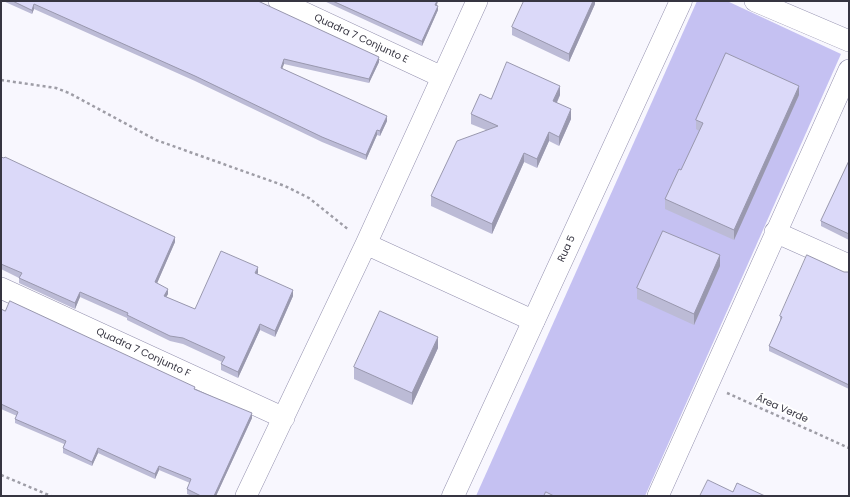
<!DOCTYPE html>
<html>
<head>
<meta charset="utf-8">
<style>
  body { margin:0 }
  #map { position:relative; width:850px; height:497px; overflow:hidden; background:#f8f7fe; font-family:Poppins,sans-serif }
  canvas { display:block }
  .frame { position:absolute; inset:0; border:2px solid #363541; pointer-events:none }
</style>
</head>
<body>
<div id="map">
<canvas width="850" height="497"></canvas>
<div class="frame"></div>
</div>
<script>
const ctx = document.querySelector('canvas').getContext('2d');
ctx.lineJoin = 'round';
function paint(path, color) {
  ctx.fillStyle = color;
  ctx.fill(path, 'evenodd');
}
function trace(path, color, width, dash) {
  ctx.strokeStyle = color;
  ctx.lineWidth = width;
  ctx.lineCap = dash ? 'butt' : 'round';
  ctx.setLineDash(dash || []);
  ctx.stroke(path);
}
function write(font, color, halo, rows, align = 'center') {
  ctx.font = font + ' Poppins,sans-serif';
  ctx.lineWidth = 4;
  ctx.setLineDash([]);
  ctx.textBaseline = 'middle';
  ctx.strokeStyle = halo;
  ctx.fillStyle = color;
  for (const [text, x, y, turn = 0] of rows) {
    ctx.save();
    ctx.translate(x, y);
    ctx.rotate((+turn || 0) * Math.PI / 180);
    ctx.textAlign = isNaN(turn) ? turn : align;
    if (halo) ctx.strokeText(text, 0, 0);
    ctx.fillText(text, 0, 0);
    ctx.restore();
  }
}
paint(new Path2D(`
  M697 1H727L841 54 645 496H476Z`), '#c5c1f2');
const street = new Path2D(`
  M279 1 442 77
  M755 1 849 41
  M775 232 849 265
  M366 244 534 321
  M1 288 284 418
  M246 496 366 244 477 1
  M658 496 849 70`);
const secondary = new Path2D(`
  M453 496 681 1`);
trace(street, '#9491af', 22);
trace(secondary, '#9491af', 23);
trace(new Path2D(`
  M1 80 56 88 69 93 156 140 285 186 309 198 349 230
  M727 393 849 448
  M1 475 51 496`), '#9e9da6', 2.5, [3, 3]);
trace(street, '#fff', 21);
trace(secondary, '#fff', 22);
paint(new Path2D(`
  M3 1H258L379 62 369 83 284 64 282 68 387 121 380 136 377 135 366 160 322 142 195 81 34 9 32 14Z
  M324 1H438L437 5 438 10 422 46Z
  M595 1V4L569 62 512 35V27Z
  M560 95 557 103 571 119 559 146 549 141 537 168 524 162 492 234 431 206V196L486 130 471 124V114L491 99Z
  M799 95 734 240 665 209V199L681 170 699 131 696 129V120Z
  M1 157 175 242 157 283 168 294 166 297 195 309 258 273 257 274 293 296 275 337 260 330 238 378 221 370V364L222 362 183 344 170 341 127 320V318L80 297 75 309 19 283V278L1 269Z
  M849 161V240L821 226V221Z
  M720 266 694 325 637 299V288Z
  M844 272H849V389L769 351V346L780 321V316Z
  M1 309 195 390 252 418 216 496H192L187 494V489L190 483 159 470 155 479 98 453 92 466 63 453V448L64 444 15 423V419L17 416 1 409Z
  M438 348 412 405 354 379V367Z`), '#bcbbd6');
paint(new Path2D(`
  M437 1H438L435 9V5Z
  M593 1H595V4L569 62V54Z
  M34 4V9L32 14V10Z
  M438 6V10L422 46V41Z
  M379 57V62L369 83V79Z
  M284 59V64L281 72V68Z
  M560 86V95L553 110V101Z
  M799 86V95L734 240V230Z
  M571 109V119L559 146V137Z
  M387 116V121L380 136V131Z
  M377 130V135L366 160V155Z
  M549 132V141L537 168V159Z
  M524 153V162L492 234V224Z
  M175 237V242L155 288V282Z
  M720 255V266L694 325V314Z
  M258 267V273L255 279V273Z
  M168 289V294L164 301V296Z
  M293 290V296L275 337V331Z
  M80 292V297L75 309V303Z
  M260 324V330L238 378V372Z
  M438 337V348L412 405V393Z
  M252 413V418L216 496H214Z
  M98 448V453L92 466V462Z
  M159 466V470L155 479V474Z`), '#9998ae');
const building = new Path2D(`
  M13 1H258L379 57 369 79 284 59 281 68 387 116 380 131 377 130 366 155 322 137 195 76 34 4 32 10Z
  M333 1H437L435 5 438 6 422 41Z
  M524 1H593L569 54 512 27Z
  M726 53 799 86 734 230 665 199 679 169 681 170 703 123 696 120Z
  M507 62 560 86 553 101 571 109 559 137 549 132 537 159 524 153 492 224 431 196 457 141 498 126 471 114 480 94 491 99Z
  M1 157 4 158 5 157 175 237 155 282 168 289 164 296 195 309 221 251 258 267 255 273 293 290 275 331 260 324 238 372 221 364 225 357 183 338 170 336 127 315 128 313 80 292 75 303 19 278 22 273 1 264Z
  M849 161V234L821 221Z
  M663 231 720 255 694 314 637 288Z
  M807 255 844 272H849V385L769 346 782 317 780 316Z
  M10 301 195 387 194 389 252 413 214 496H201L187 489 191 479 159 466 155 474 98 448 92 462 63 448 66 441 15 419 18 412 1 404V309L5 311Z
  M380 311 438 337 412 393 354 367Z
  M708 480 733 492 737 483 765 496H700Z
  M546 492 554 496H544Z`);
paint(building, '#dbd9f9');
trace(building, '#9998ae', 1);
write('10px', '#363541', '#fff', [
  ["Quadra 7 Conjunto E",361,39,25],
  ["Rua 5",567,249,-65],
  ["Quadra 7 Conjunto F",143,353,25],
  ["Área Verde",782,409,24]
]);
</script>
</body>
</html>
